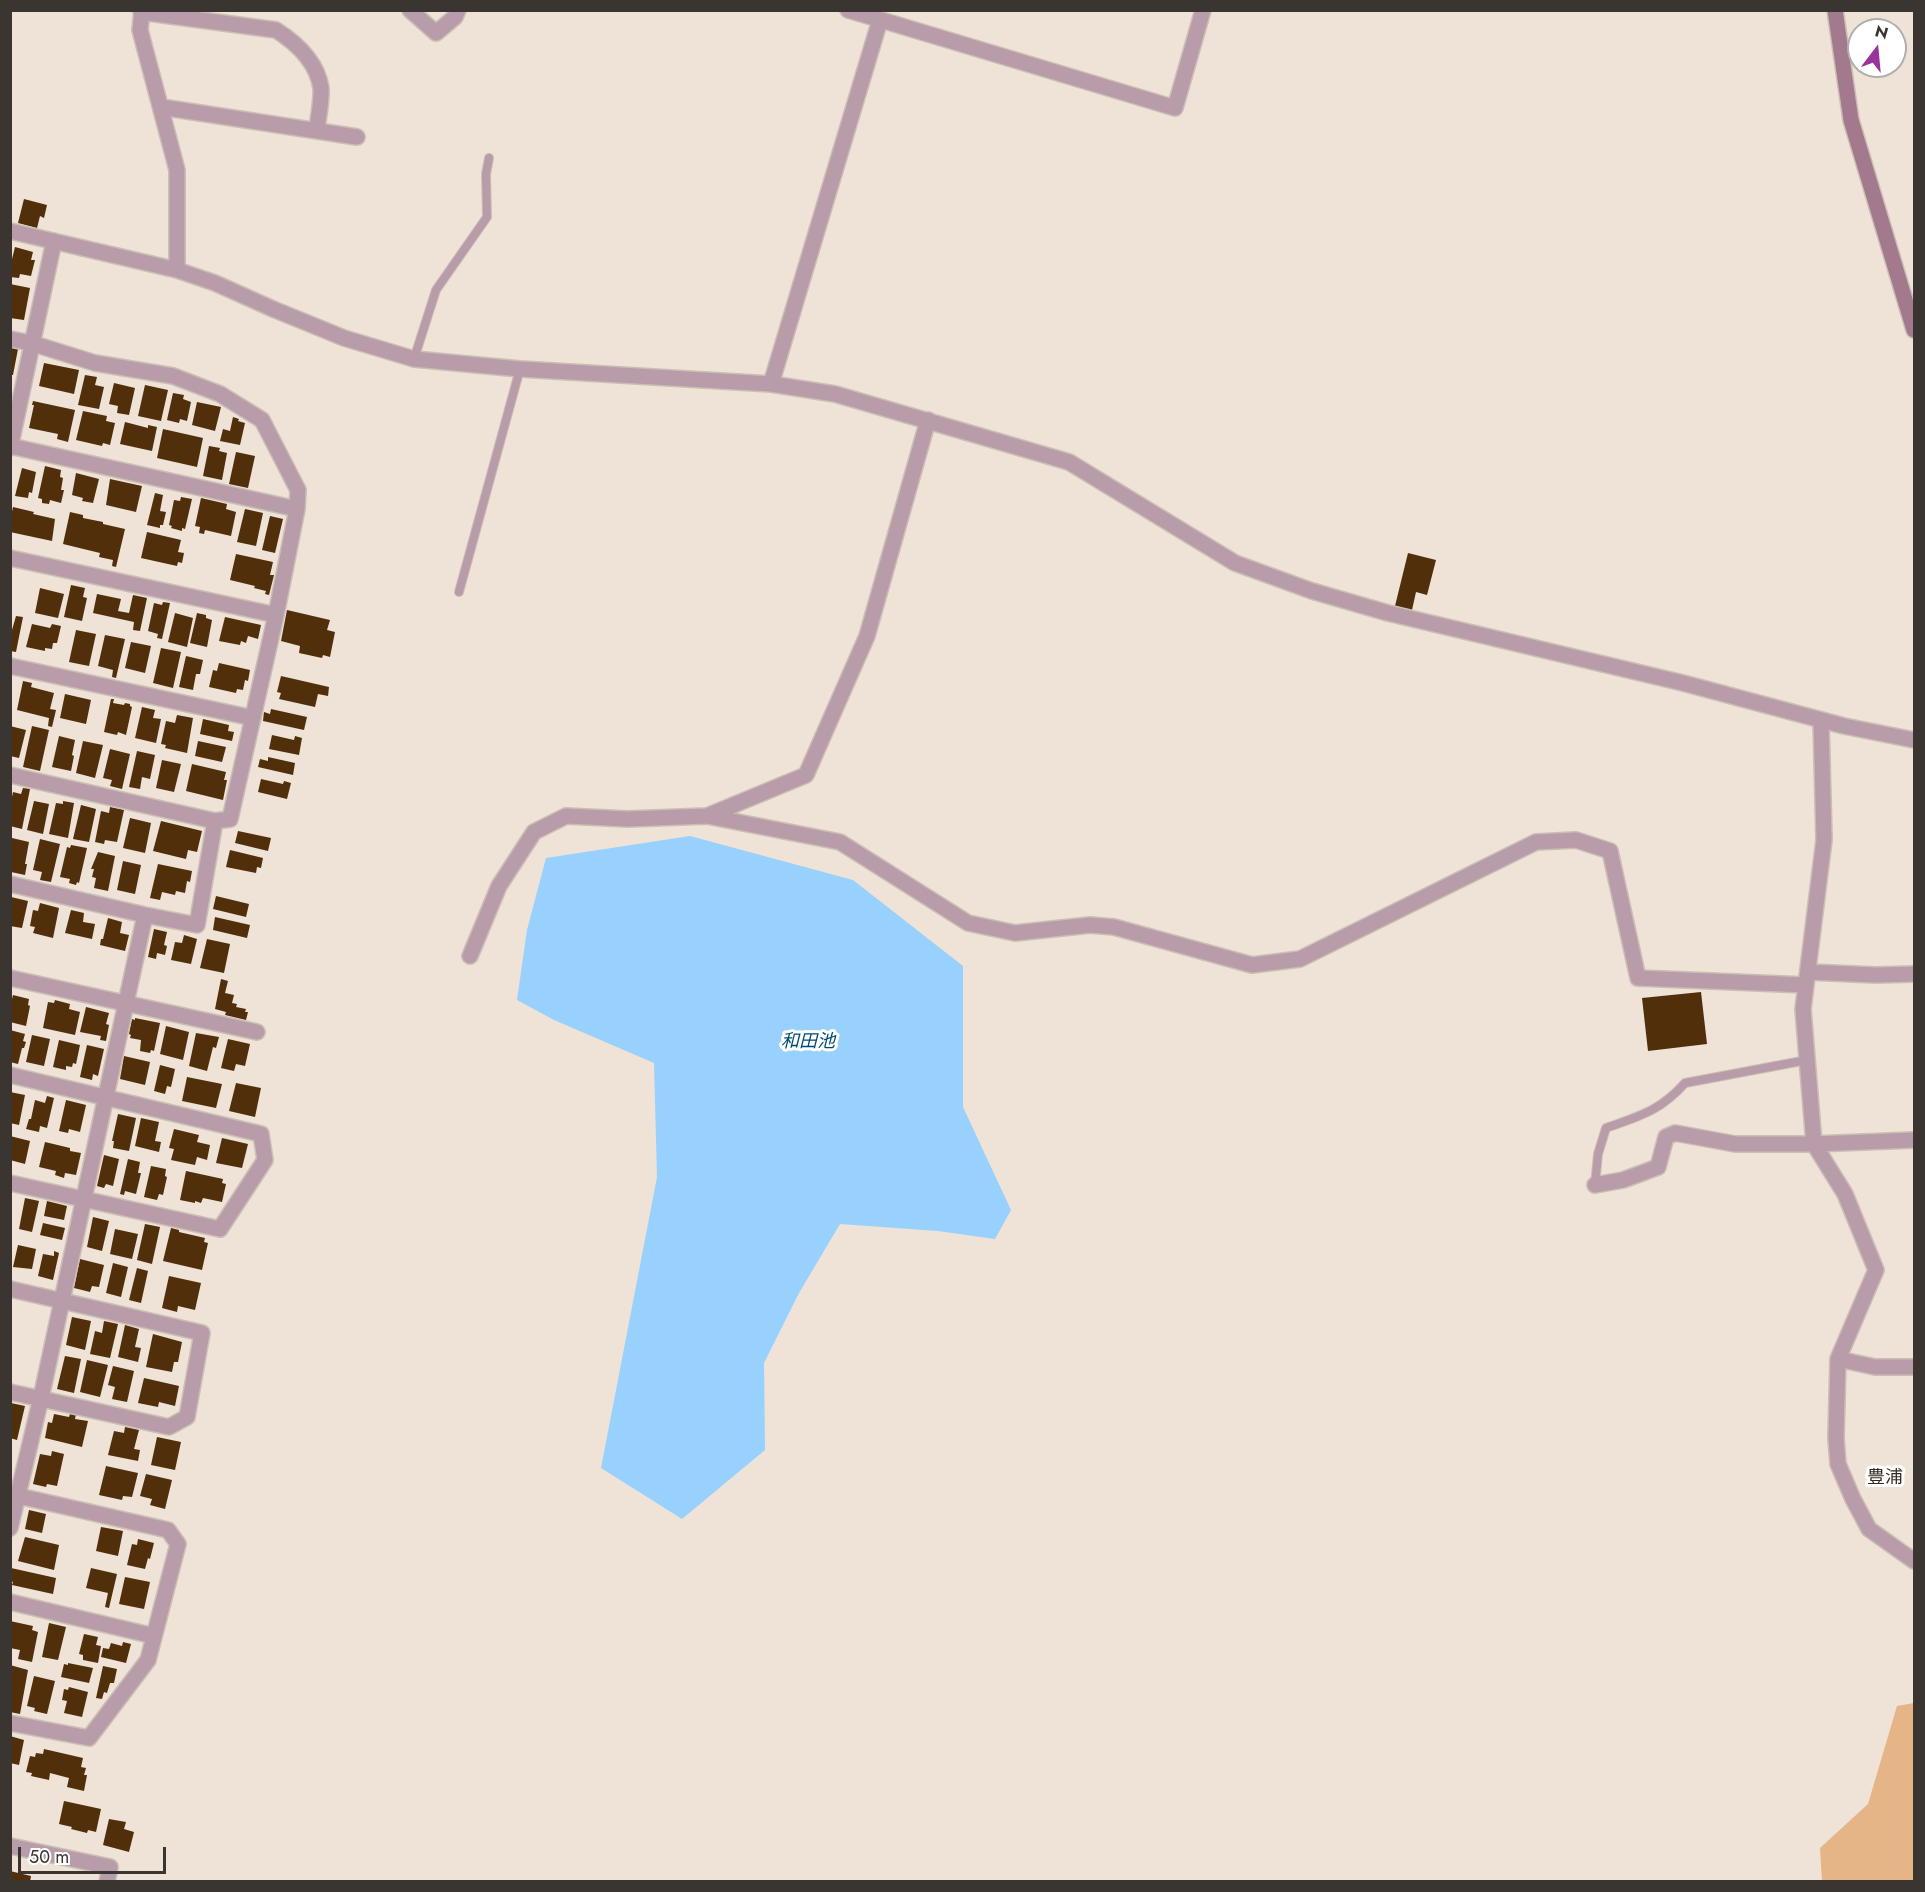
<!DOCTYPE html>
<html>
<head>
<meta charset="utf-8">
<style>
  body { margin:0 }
  #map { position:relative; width:1925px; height:1892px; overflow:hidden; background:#efe2d6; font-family:Jost,sans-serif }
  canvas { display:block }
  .frame { position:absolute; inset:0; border:12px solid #3b3531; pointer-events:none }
  .north { position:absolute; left:1847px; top:18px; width:60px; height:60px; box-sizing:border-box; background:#fff; border:2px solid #b1aead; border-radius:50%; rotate:16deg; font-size:16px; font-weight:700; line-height:24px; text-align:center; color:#3b3531 }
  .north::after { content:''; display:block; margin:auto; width:21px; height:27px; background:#98349a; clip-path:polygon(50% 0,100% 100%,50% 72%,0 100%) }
  .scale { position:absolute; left:18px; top:1847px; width:148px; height:27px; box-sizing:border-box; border:3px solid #3b3531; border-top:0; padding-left:8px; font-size:18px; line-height:21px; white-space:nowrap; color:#3b3531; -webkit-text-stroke:4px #fff; paint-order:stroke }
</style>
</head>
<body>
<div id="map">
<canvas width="1925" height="1892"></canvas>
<div class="frame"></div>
<div class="north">N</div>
<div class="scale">50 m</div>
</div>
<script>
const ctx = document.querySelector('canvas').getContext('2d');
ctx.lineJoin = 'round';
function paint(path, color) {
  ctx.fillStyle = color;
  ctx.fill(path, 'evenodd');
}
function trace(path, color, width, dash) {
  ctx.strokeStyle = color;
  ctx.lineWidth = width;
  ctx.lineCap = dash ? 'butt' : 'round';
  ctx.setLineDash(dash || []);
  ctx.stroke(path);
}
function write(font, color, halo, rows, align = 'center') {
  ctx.font = font + ' Jost,"Noto Sans JP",sans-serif';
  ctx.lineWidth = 6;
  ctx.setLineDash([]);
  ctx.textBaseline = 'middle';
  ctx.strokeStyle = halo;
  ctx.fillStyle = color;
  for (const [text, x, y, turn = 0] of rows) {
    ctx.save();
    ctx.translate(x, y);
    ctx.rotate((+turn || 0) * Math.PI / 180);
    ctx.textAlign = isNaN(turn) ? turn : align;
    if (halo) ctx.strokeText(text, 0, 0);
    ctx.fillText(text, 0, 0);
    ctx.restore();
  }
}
paint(new Path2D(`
  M1914 1703V1881H1822L1820 1848 1868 1804 1897 1706Z`), '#e5b588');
paint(new Path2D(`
  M690 836 853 880 963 966V1107L1011 1210 995 1239 938 1231 840 1224 799 1293 764 1363 765 1450 682 1519 601 1468 657 1177 654 1063 554 1020 517 1000 527 930 546 858Z`), '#98d1fd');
paint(new Path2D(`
  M24 199 47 205 44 218 40 216 37 228 18 223Z
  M15 247 33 252 31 260H35L31 276 20 274 19 278 10 277V267Z
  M10 284 30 288 24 320 10 318Z
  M10 347 18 349 13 375H10Z
  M44 363 79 370 74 394 39 386Z
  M85 375 97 377 95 385 104 387 99 409 78 405Z
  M114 383 135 388 129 415 117 413 118 406 109 404Z
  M145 385 168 390 161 421 138 416Z
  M173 393 184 395 183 399 191 402 187 421 180 419 179 423 167 420Z
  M33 401 75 410 68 442 57 439 58 434 29 428 34 405H32Z
  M197 402 221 407 215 431 192 425Z
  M83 411 107 416 106 421 115 423 110 445 103 443 102 446 76 440Z
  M233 417 239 419 238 421 245 423 240 445 220 441 223 429 230 431Z
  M125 422 148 428V425L157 427 152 451 120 444Z
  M163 429 203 438 197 467 157 458Z
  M209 446 220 448 219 451 227 453 222 480 203 476Z
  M236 452 255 456 248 488 229 484Z
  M45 466 61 470 60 477 63 478 61 490H64L61 503 50 500 49 504 42 503V499L38 498Z
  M22 468 36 472 32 493 29 492 28 498 15 496Z
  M76 473 99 479 93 503 82 501 83 498 72 495Z
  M110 479 142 486 136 512 106 505Z
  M155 493 163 495 160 511 166 512 163 525H160V528L147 525Z
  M181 497 192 499 185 529 182 528V531L171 528 172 526 169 525 174 500 180 501Z
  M201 498 227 504 226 509 236 512 231 536 205 530 204 534 199 533 200 527 195 526Z
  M13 507 34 512 33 514 55 519 52 541 10 532V520Z
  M245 509 263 513 256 546 237 542Z
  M70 512 83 515V518L103 522V524L125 529 116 567 112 566 113 560 99 557 100 553 63 544Z
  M270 516 283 519 275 553 262 550Z
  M147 532 181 540 178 552 184 553 182 563 178 562 177 566 141 558Z
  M1408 553 1436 560 1427 595 1416 592 1412 610 1395 606Z
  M236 554 273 562 270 575H274L269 595 265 594 266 591 254 588 255 586 230 580Z
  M71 585 85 588 83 597 87 598 82 621 64 617Z
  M40 588 64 594 58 618 35 613Z
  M97 594 121 599 118 611 129 613 133 595 147 598 140 631 133 630 134 622 93 613Z
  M163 602 170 603 162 639 157 638 158 634 148 631 154 603 162 605Z
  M287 610 330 620 327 630 335 632 330 657 323 655 322 658 299 653 300 646 281 641Z
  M175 613 193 618 187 647 168 642Z
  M197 613 206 615V618L212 620 207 647 190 643Z
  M16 616 23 617 16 652 10 651V637Z
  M225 617 261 625 258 639 248 636 246 643 241 641 240 645 219 641Z
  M32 624 50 628 52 624 61 626 57 643H53L52 649 45 648V651L26 647Z
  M76 630 96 634 89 666 69 662Z
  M105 635 125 639 116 678 112 677 113 670 98 666Z
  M131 642 151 646 145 673 125 668Z
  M161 648 181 652 173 688 153 683Z
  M186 656 203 660 200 674H196L193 690 179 687Z
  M219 663 250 670 248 681 245 680 243 690 237 689 236 693 209 687 213 670 217 671Z
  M281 676 329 687 328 696 318 694 315 707 279 699 281 693 277 692Z
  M23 681 32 683 31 687 54 693 50 709 56 710 52 727 48 726 49 718 17 710Z
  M65 694 91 700 86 724 60 718Z
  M111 699H114L113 703 124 705 125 703 130 704V706L132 707 126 735 118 732 117 735 104 732Z
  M142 707 155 710 153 718 161 719 156 743 135 738Z
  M271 709 307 717 304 730 263 721 264 712 270 714Z
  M177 715 193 718 187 753 165 748 166 745 161 744 166 721 175 723Z
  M203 719 229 725 228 731 234 732 232 741 200 734Z
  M10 726 26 730 19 758 10 756Z
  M32 726 49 730 40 771 23 767Z
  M272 735 294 740 295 736 302 738 299 755 269 749Z
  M59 736 75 740 72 755 74 756 71 771 52 767Z
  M83 741 103 745 95 778 76 773Z
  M198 741 226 747 222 762 195 756Z
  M110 749 130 754 122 789 110 786 112 780 103 778Z
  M137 751 155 755 150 779 142 777 140 789 129 787Z
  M268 757 295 763 293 775 258 767 260 759 268 761Z
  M162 760 181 764 174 792 156 788Z
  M192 764 226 772 224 780H227L223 800 186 791Z
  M261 779 283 784 284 781 291 783 287 799 258 792Z
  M23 788 30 789 22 829 10 826V806L13 792 21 794Z
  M34 801 49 804 43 834 27 830Z
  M63 801 74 803 68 838 49 834 56 803 63 804Z
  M81 805 96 809 89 842 73 839Z
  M110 807 124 810 117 842 105 840 104 844 95 842 101 811 109 813Z
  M130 818 151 823 145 853 123 848Z
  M161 821 202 831 197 852 188 850 186 859 153 851Z
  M238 831 271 838 268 851 235 843Z
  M12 838 29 842 25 864H27L25 875 11 872 12 866 10 865V845Z
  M40 839 60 844 51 882 40 880 42 872 33 870Z
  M71 845 87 848 79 883 77 882 76 885 69 883 70 879 60 877 67 847 70 848Z
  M230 850 263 858 261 868 257 867 256 873 226 867Z
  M98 852 115 856 108 891 94 888 96 878 92 877 94 869H91Z
  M123 861 141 865 135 894 117 890Z
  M158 864 192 871 190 882 187 881 185 893 176 891 175 895 162 892 160 900 150 898Z
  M216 896 249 904 246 917 213 909Z
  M11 897 28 901 22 928 10 926Z
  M40 903 59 908 53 938 33 933 35 927 30 926 33 910 38 911Z
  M71 910 84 913 83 922 95 924 92 939 65 933Z
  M215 917 250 925 247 938 213 930Z
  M108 918 122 922 120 933 129 935 125 951 100 945 101 939H103Z
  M154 929 167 932 164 945 167 946 165 955 157 953 156 959 148 957Z
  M184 935 197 939 191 964 171 960 175 942 182 943Z
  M207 939 230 944 224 973 200 968Z
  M221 979 228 981 225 993 234 995 232 1003 237 1004 236 1007 246 1009 245 1012H248L246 1020 225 1015 226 1012 215 1009Z
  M1701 992 1707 1044 1648 1051 1642 998Z
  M13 995 29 999 28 1005 30 1006 26 1026 10 1022V1007Z
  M55 1000 70 1004 69 1009 80 1012 75 1035 43 1028 48 1002 54 1003Z
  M86 1007 109 1013 106 1024 109 1025 106 1041 100 1040 101 1036 80 1032Z
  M135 1018 160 1023 154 1051 151 1050 150 1053 140 1051 141 1040 130 1038 131 1035 129 1034 132 1019 135 1020Z
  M166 1026 189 1032 183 1060 160 1054Z
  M10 1030 25 1034 23 1041 26 1042 24 1048H22L18 1064 10 1062Z
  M196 1033 219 1037 216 1048 213 1047 207 1071 189 1066Z
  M32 1035 50 1039 44 1066 26 1062Z
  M228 1039 250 1044 245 1066 236 1064 234 1071 221 1068Z
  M59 1040 80 1045 76 1064 73 1063 72 1067 66 1066V1070L53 1067Z
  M87 1045 104 1049 98 1076 93 1074 92 1080 80 1077Z
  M124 1056 150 1062 145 1085 120 1079Z
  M160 1065 175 1069 171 1087 167 1086 165 1094 154 1091Z
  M187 1077 222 1084 216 1108 182 1101Z
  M236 1083 261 1088 255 1117 229 1111Z
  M10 1092 25 1095 19 1125 10 1123Z
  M47 1096 54 1098 47 1128 40 1126 39 1132 26 1129 29 1119H31L35 1100 45 1103Z
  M66 1100 86 1105 80 1132 69 1129 68 1133 59 1131Z
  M118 1114 136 1118 129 1151 113 1148 114 1141H112Z
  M141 1118 159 1122 155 1141 161 1142 159 1152 135 1146Z
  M174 1129 199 1135 197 1142 210 1145 207 1160 197 1157 195 1165 171 1160 174 1149 169 1148Z
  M10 1136 30 1141 25 1164 10 1160Z
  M222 1138 248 1144 242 1168 216 1163Z
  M45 1142 70 1148V1151L81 1153 76 1175 65 1173 64 1178 55 1175 56 1171 39 1167Z
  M104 1155 119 1159 113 1186 106 1184 104 1188 97 1186Z
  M128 1159 140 1162 138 1173H141L136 1194 125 1191 124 1195 120 1194Z
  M151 1166 166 1169 165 1176 167 1177 163 1195 159 1194 157 1200 144 1197Z
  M186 1171 223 1179 222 1183 226 1184 222 1202 203 1198 201 1203 195 1201V1203L180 1200Z
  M25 1198 39 1201 32 1232 19 1229Z
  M47 1201 67 1206 64 1220 44 1216Z
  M93 1217 109 1221 102 1251 87 1247Z
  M43 1223 65 1228 62 1240 40 1235Z
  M145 1224 160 1227 152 1264 137 1260Z
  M171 1228 179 1230V1232L205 1238 204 1242 208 1243 202 1270 163 1261Z
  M115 1229 138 1234 132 1259 110 1254Z
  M18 1245 36 1249 32 1269 13 1267Z
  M54 1251 59 1253 53 1280 38 1276 43 1254 54 1256Z
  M80 1259 104 1265 99 1287 92 1286 90 1292 74 1288Z
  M113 1263 128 1267 121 1297 106 1293Z
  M137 1268 148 1271 141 1303 129 1300Z
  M169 1276 201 1283 195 1310 178 1306 177 1312 162 1308Z
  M72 1317 91 1321 85 1350 66 1345Z
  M104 1321 118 1324 110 1358 90 1354 95 1331 102 1333Z
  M125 1325 139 1329 135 1347 141 1348 138 1362 118 1357Z
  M153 1334 182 1342 178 1362H174L172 1372 146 1367Z
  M65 1356 81 1359 74 1393 57 1389Z
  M87 1360 108 1365 100 1397 80 1392Z
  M113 1366 134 1371 127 1402 112 1399 115 1387 108 1385Z
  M144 1378 179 1386 175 1406 159 1402 158 1407 138 1403Z
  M11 1403 25 1406 17 1440 10 1438Z
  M74 1413 76 1414 75 1419 88 1421 82 1447 45 1438 48 1422 52 1423 54 1414 69 1417 70 1414Z
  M125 1427 139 1430 134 1449 140 1450 138 1461 108 1455 114 1431 124 1433Z
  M157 1437 181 1442 175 1470 151 1465Z
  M52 1451 64 1454 57 1486 47 1484 46 1487 33 1484 40 1454 51 1456Z
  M106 1466 138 1473 132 1497 123 1496 122 1500 99 1495Z
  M146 1474 172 1480 165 1509 150 1505 152 1499 140 1496Z
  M29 1510 46 1514 42 1533 25 1529Z
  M101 1527 123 1531 118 1556 96 1551Z
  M25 1537 59 1545 54 1570 18 1561Z
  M138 1539 154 1543 150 1559 148 1558 145 1569 127 1565 132 1544 137 1545Z
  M11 1568 56 1578 53 1594 12 1585 13 1582 10 1581Z
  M91 1568 117 1574 109 1608 105 1607 108 1593 86 1588Z
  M125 1577 150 1582 144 1609 119 1604Z
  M10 1621 33 1626 32 1630 38 1632 32 1662 18 1659 20 1650 10 1648Z
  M49 1623 66 1627 58 1660 42 1657Z
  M84 1634 98 1637 96 1645 101 1646 98 1663 83 1660V1655L79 1654Z
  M123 1642 131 1644 126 1663 101 1657 103 1648 109 1649 111 1643 122 1646Z
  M68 1663 93 1668 89 1683 61 1677 64 1664 68 1665Z
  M10 1665 28 1670 20 1714 10 1712Z
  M103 1666 117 1669 114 1683H110L107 1693 104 1692 102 1699 96 1698Z
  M34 1676 55 1681 47 1714 34 1711 35 1708 27 1706Z
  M69 1687 88 1692 82 1717 64 1713 67 1701 62 1700 64 1689 68 1690Z
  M10 1736 24 1740 19 1765 10 1763Z
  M44 1749 83 1758 81 1767 86 1768 84 1775H87L84 1791 67 1787 69 1778 50 1773 49 1780 31 1776 32 1773 26 1772 30 1756 35 1757 36 1753 43 1754Z
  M64 1801 101 1809 96 1832 88 1830 87 1833 71 1829 72 1827 59 1824Z
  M109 1819 126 1822 124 1829 134 1832 129 1852 103 1845Z
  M10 1871 31 1876 30 1882H10Z`), '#502f0a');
const lane = new Path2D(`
  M414 359 436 290 487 217 486 174 489 158
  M459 592 520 369
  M1595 1185 1598 1154 1606 1128C1640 1116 1660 1111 1685 1083L1807 1060`);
const street = new Path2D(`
  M142 10 140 30 177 170V270
  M410 10 436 33 455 17 458 10
  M848 10 1175 108 1203 10
  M141 12 276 30C298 44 317 62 321 88 322 101 318 117 317 130
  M161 107 357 137
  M10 231 177 270 215 283 273 309 344 338 414 359 520 369 771 384 835 394 1069 462 1235 563 1312 591 1388 613 1683 683 1844 726 1914 740
  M10 339 31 343 95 363 173 376 220 394 262 420 298 490 297 509 276 615 230 819 215 821 197 925 145 915 10 884
  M771 384 880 20
  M10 446 297 509
  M10 448 54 241
  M10 558 276 615
  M10 666 253 718
  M1821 720 1824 840 1803 1009 1814 1144 1845 1194 1876 1270 1838 1359
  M10 775 215 821
  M707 816 840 842 968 923 1015 933 1090 925 1114 927 1252 965 1300 959 1536 842 1576 840 1610 851 1638 978 1806 985
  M470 956 499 886 534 832 566 816 628 819 707 816 806 775 867 636 928 420
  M1808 972 1876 975 1914 974
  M10 978 257 1032
  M10 1075 261 1134 265 1160 220 1229 10 1183
  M1595 1185 1623 1180 1658 1167 1666 1137 1675 1133 1735 1144H1814L1914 1140
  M10 1289 202 1333 187 1417 169 1427 10 1392
  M1914 1367H1875L1838 1359 1836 1438 1838 1464 1853 1499 1869 1529 1914 1561
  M10 1494 168 1530 178 1544 148 1660 89 1738 10 1723
  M10 1528 41 1398 145 915
  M10 1602 154 1636
  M10 1846 110 1867 107 1882`);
const secondary = new Path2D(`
  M1835 10 1851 120 1914 330`);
trace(lane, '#cbbfb5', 10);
trace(street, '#cbbfb5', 18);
trace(secondary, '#cbbfb5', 18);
trace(lane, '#b99caa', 8);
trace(street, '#b99caa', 15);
trace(secondary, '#a2798d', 15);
write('italic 18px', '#024972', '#fff', [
  ["和田池",808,1043]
]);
write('18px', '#342a21', '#fff', [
  ["豊浦",1885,1479]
]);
</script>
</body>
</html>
